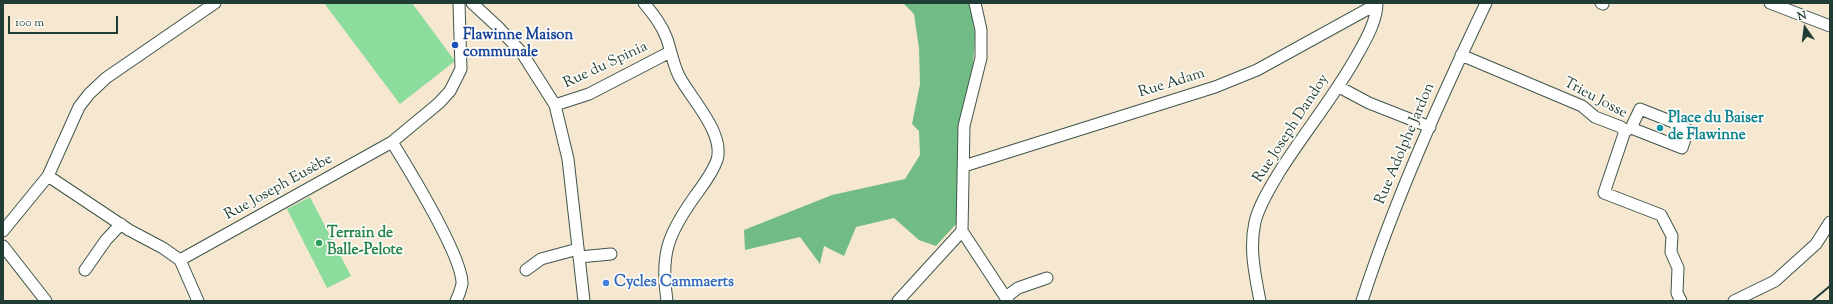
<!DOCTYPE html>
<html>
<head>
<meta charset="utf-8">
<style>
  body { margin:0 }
  #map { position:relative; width:1833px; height:304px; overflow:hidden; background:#f5e7d0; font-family:"Sorts Mill Goudy",serif }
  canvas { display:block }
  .frame { position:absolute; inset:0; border:4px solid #1f3d34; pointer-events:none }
  .north { position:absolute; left:1785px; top:8px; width:40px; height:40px; -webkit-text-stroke:3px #fdfcf7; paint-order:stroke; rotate:346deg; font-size:11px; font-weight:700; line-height:16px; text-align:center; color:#1f3d34 }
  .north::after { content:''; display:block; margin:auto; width:14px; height:18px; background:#1f3d34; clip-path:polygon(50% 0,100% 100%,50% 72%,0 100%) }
  .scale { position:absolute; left:8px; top:16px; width:110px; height:18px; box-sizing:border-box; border:2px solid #1f3d34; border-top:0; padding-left:5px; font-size:12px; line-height:14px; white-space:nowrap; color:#1f3d34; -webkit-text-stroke:3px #fdfcf7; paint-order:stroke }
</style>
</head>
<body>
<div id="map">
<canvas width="1833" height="304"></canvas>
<div class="frame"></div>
<div class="north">N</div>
<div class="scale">100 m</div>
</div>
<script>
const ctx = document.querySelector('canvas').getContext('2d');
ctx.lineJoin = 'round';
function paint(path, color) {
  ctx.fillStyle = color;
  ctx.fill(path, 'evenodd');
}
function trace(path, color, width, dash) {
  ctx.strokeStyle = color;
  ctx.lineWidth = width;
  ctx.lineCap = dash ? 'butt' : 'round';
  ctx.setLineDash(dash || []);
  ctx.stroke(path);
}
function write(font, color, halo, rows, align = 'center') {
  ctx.font = font + ' "Sorts Mill Goudy",serif';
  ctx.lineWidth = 3.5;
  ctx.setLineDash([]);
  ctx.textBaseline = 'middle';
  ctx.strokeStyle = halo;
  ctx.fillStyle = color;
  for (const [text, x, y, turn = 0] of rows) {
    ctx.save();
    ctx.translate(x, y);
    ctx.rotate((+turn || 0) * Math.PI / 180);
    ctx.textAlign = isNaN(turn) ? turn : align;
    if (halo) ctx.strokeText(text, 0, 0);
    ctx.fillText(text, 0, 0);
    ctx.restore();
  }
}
paint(new Path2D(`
  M324 3H412L455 61 400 104Z
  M310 197 351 276 327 288 287 209Z`), '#8cdd9d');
paint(new Path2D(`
  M903 3H970L975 35 973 65 958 126 957 223 936 246 919 240 894 218 856 227 844 256 824 246 820 264 800 237 745 250 744 230 832 195 905 179 920 155 919 131 912 124 920 84 919 48 914 14Z`), '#71bc84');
const minor = new Path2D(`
  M472 3 498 27 522 53 555 105 568 159 584 301
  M644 3C653 14 662 25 667 39 671 51 673 64 679 76 691 99 725 133 717 160 712 174 703 185 695 196 668 234 660 254 667 301
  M1601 3 1603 4
  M1770 3 1830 26
  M1461 55 1582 106 1595 117 1621 127 1625 131 1604 193 1661 215 1672 236 1671 252 1678 268 1677 293 1681 301
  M1339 87 1369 103 1430 127
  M555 105 589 94 670 52
  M1625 131 1631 128 1682 148 1688 130 1678 124 1640 109 1631 128
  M392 142C408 168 463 257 462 284 461 289 458 297 456 301
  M964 166 1215 87 1257 70 1377 4
  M48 176 129 230 163 248 180 260 198 301
  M3 231 48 176 79 107 89 94 106 78 215 3
  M962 231 964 126 981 58V30L975 3
  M962 231 1008 301
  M3 246 46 301
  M579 257 611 254
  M180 260 392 142 439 103 450 91 461 69 459 3
  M85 270 106 240 121 224
  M526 270 541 259 578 249
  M1006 297 1018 288 1047 278
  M898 301 962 231
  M1260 301C1255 275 1249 248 1255 222 1259 205 1271 186 1280 171 1304 133 1333 98 1355 59 1364 43 1377 22 1377 3
  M1362 301C1395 199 1440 100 1486 3
  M1734 301 1775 281 1816 244 1830 222`);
trace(minor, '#3f564b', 13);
trace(minor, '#fff', 11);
trace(new Path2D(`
  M1812 301 1830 286`), '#1f3d34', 2);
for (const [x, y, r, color] of [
  [455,45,4,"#1a4fb4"],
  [1660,128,4,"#0f9aa8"],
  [319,243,4,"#2e9e5b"],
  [606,283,4,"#3f7fe0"]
]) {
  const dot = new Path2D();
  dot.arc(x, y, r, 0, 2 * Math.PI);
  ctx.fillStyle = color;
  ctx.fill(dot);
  trace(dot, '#fdfcf7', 1.5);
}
write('bold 15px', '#164399', '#fdfcf7', [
  ["Flawinne Maison",463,36],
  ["communale",463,53]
], 'left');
write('15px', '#1f3d34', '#fdfcf7', [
  ["Rue du Spinia",606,66,-25],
  ["Rue Adam",1172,84,-17],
  ["Trieu Josse",1595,99,28],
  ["Rue Joseph Dandoy",1292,129,-57],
  ["Rue Adolphe Jardon",1406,144,-67],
  ["Rue Joseph Eusèbe",279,188,-29]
]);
write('bold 15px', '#0d838f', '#fdfcf7', [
  ["Place du Baiser",1668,119],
  ["de Flawinne",1668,136]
], 'left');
write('bold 15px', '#27864d', '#fdfcf7', [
  ["Terrain de",327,234],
  ["Balle-Pelote",327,251]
], 'left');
write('bold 15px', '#366cbe', '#fdfcf7', [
  ["Cycles Cammaerts",614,283]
], 'left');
</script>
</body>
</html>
